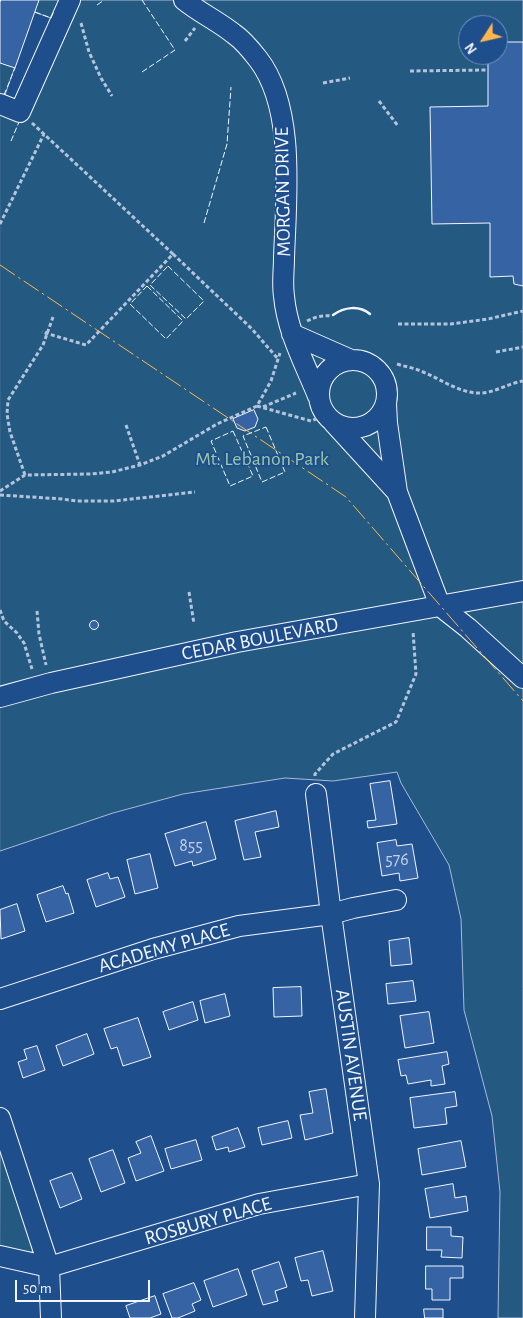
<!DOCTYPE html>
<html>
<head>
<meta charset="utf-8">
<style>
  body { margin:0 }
  #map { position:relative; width:523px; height:1318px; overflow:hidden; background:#1f4e8c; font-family:"Alegreya Sans",sans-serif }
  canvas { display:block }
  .north { position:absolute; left:458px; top:15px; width:50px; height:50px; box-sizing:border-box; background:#1f4e8c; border:1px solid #7391ba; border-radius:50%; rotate:235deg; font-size:14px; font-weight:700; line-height:20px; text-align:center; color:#f2f6ff }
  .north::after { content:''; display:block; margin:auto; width:18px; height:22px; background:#ffb74d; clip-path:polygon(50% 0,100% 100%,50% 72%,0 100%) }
  .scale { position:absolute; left:15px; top:1280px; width:135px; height:22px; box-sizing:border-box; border:2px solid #f2f6ff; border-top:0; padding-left:6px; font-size:15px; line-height:18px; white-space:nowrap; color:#f2f6ff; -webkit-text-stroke:4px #1f4e8c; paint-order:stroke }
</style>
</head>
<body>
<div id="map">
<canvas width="523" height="1318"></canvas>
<div class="north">N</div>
<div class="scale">50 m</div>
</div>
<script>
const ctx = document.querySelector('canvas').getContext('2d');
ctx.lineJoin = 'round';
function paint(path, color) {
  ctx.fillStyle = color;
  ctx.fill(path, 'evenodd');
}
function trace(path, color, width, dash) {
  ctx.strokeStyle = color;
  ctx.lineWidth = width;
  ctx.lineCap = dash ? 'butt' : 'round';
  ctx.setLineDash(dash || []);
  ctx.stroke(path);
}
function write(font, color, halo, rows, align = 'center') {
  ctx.font = font + ' "Alegreya Sans",sans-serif';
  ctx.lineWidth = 4;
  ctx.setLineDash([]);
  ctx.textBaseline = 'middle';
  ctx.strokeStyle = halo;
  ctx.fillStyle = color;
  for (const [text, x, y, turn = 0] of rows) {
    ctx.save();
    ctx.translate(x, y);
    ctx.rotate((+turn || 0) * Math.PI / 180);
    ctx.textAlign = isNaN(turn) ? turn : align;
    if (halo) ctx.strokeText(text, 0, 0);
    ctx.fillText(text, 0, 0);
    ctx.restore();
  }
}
const green = new Path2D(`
  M0 0H60L51 18 34 12 5 95 15 114 66 0H523V1318H498L500 1192 492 1116 464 1010 461 919 449 865 401 783 397 772 333 781 285 778 183 794 113 813 0 851ZM468 25H498V55H468Z
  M0 1150 33 1249 31 1254 0 1249Z`);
paint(green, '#245a82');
trace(green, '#a8bbd7', 1);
const building = new Path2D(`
  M1 0H39L15 68 0 63V3Z
  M498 38 499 42H523V286L514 284 513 276 490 277V223L432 224 430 107 488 106V55H498Z
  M254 410 258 419 255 427 245 431 237 428 233 419Z
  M89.5 625a4.5 4.5 0 1 1 9 0a4.5 4.5 0 1 1-9 0Z
  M390 781 397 824 368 828 367 821 376 820 370 784Z
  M276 811 279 827 255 832 261 857 244 860 235 821Z
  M206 822 216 859 193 866 192 861 175 866 165 834Z
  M396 840 397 846 412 844 418 878 400 881 399 873 382 876 377 843Z
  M150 854 158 888 135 894 127 860Z
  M108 873 110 879 118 877 125 897 96 907 87 880Z
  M63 886 66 894 68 893 74 913 46 922 37 895Z
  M17 904 25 931 1 939 0 910Z
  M409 938 412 964 391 966 389 941Z
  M413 981 416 1001 388 1004 386 984Z
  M301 987 302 1016 274 1017 273 988Z
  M225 994 230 1016 205 1023 200 1001Z
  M193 1002 198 1020 169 1030 163 1012Z
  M429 1012 434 1043 405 1048 400 1016Z
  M138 1018 151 1057 123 1066 117 1047 111 1049 104 1029Z
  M87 1034 94 1054 63 1066 56 1046Z
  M37 1046 45 1070 23 1078 18 1062 27 1059 24 1050Z
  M447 1052 449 1064 442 1066 445 1084 431 1086V1080L408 1084 406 1075 401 1076 398 1060Z
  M326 1089 333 1133 305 1140 300 1115 313 1113 309 1092Z
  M455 1092 457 1106 445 1108 447 1124 414 1128 410 1098Z
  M288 1121 292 1138 262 1145 258 1128Z
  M238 1128 245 1147 229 1152 228 1147 216 1150 212 1137Z
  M151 1136 164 1171 136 1181 128 1158 141 1153 136 1142Z
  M196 1140 202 1160 171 1169 165 1149Z
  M461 1141 466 1167 422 1175 418 1149Z
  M113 1150 125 1183 101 1192 89 1159Z
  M72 1173 82 1199 60 1208 50 1181Z
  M453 1184 455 1198 466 1196 468 1211 430 1218 425 1189Z
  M427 1227H451V1236L463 1237 462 1258 441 1257 442 1250H427Z
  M323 1251 333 1291 312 1296 308 1280 301 1281 295 1258Z
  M279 1262 287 1287 275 1291 278 1301 263 1305 252 1271Z
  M426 1266H463V1278H450V1300H432V1289H426Z
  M238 1269 247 1295 213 1307 204 1281Z
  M194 1283 201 1300 192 1304 195 1311 178 1318H172L163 1294Z
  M155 1296 161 1314 150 1318H130L126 1306Z
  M424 1309H443V1318H425Z`);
paint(building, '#3563a3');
trace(building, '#f2f6ff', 1);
const minor = new Path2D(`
  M184 0C200 13 218 21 234 34 243 40 251 50 258 59 296 108 286 198 284 258 284 270 282 284 284 296 287 331 305 364 318 396
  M0 104 20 112 70 0
  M292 334 351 360
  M319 394a34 34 0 1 1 68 0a34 34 0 1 1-68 0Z
  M386 403 387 423 397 492 440 606 468 628 523 678
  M333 422 397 492
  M0 697 51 683 237 642 523 591
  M316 794 331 914 369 1184 365 1318
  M0 999 153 949 239 926 331 914 353 908 396 900
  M0 1118 49 1267 51 1318
  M0 1256 49 1267 259 1204 369 1184`);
trace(minor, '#f2f6ff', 22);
trace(new Path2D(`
  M81 23 89 52 101 78 112 96
  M185 41 195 28
  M410 71 488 70
  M323 83 350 78
  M379 101 398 126
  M32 123 173 254 86 345 42 332
  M0 224 44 134
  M173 254 252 329 278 359
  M307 321C315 317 322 315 331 316
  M398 324H451L488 319 523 311
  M496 352 523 347
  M397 364C406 367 415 368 423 372 443 380 460 394 482 393 496 392 509 383 523 381
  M257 406 311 421 316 419
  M263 407 296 393
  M126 425 140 465
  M25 475 10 432 7 414 8 400 43 345 53 317
  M0 491 25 475 91 474 112 472 140 465 163 456 217 424 257 406 271 381 280 353
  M0 495 62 499 77 501H114L195 492
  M189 592 194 624
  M0 610 4 621 17 633 24 643 32 669
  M37 611 39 634 46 665
  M315 776V774L333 754 396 722 416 674 413 631`), '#b3c4dc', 3, [4, 2.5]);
trace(minor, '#1f4e8c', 20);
trace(new Path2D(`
  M142 0 175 50 142 72
  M97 5 104 0
  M35 12 51 18 54 11
  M4 95 15 68
  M11 141 19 122
  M204 223 227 144 231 87
  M168 266 204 301 186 319 150 285Z
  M147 286 183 321 166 339 130 304Z
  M266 427 285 472 262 482 243 436Z
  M233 431 253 476 230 486 211 441Z`), '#f2f6ff', 1, [6, 2.5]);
trace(new Path2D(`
  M333 315C344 307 359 305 370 314`), '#f2f6ff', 2.5);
trace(new Path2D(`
  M0 265 346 497 523 701`), '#ffb74d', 1, [18, 4, 2.5, 4]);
write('18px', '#c3d1e8', null, [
  ["855",191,846],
  ["576",397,860]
]);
write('20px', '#f2f6ff', '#1f4e8c', [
  ["MORGAN DRIVE",283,192,-91],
  ["CEDAR BOULEVARD",260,639,-11],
  ["ACADEMY PLACE",164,948,-16],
  ["AUSTIN AVENUE",351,1055,82],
  ["ROSBURY PLACE",208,1221,-16]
]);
write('20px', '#97c8a6', '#1f4e8c', [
  ["Mt. Lebanon Park",262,459]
]);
</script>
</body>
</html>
